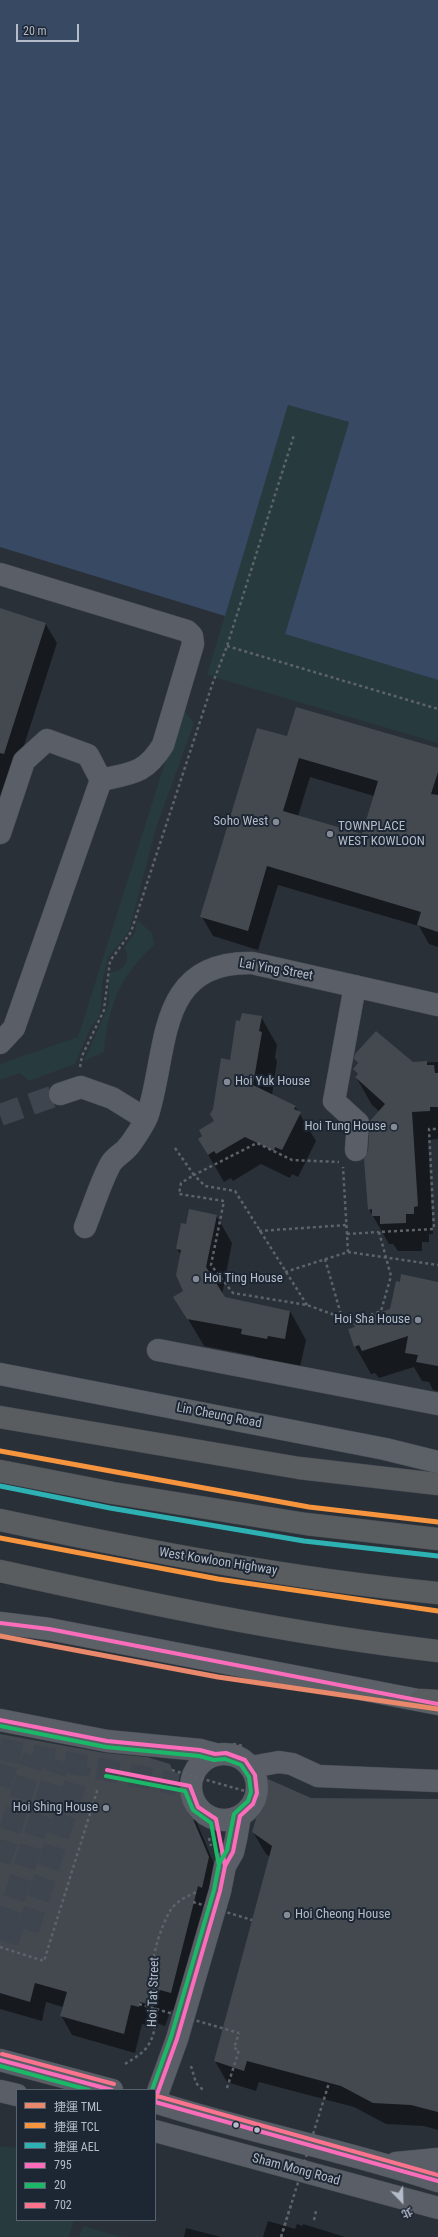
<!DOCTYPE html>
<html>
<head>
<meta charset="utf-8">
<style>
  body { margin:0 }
  #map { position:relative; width:438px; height:2237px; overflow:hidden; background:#2a3038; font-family:"Roboto Condensed","Noto Sans TC",sans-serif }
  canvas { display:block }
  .legend { position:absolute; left:16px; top:2089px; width:140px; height:132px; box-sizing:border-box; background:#1d2633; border:1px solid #59626f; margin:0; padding:5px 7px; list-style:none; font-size:12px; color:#b4bcc9 }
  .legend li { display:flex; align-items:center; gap:8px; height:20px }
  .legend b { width:20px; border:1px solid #59626f }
  .north { position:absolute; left:382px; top:2181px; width:40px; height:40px; -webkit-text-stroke:3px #1d2633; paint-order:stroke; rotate:157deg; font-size:11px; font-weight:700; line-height:16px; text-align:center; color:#b4bcc9 }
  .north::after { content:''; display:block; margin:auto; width:14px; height:18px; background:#b4bcc9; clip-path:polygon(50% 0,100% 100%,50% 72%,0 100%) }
  .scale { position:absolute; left:16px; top:24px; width:63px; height:18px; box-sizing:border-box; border:2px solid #b4bcc9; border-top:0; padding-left:5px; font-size:12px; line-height:14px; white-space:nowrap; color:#b4bcc9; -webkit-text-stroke:3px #1d2633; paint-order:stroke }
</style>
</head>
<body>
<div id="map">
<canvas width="438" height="2237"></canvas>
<ul class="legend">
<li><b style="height:5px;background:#e9886a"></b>捷運 TML</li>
<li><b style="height:5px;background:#f7943e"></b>捷運 TCL</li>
<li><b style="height:5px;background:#2db1b3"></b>捷運 AEL</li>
<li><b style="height:5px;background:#fb6dba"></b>795</li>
<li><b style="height:5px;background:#1ab867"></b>20</li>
<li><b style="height:5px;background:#fc738d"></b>702</li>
</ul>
<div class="north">北</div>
<div class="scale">20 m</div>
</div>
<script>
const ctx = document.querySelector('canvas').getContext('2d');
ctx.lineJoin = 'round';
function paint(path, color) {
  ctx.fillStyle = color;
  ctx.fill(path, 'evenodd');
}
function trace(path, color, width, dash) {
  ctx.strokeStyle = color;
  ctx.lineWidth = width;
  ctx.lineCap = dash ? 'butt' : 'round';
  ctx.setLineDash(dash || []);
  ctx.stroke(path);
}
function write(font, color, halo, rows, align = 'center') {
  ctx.font = font + ' "Roboto Condensed",sans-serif';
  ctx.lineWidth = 4;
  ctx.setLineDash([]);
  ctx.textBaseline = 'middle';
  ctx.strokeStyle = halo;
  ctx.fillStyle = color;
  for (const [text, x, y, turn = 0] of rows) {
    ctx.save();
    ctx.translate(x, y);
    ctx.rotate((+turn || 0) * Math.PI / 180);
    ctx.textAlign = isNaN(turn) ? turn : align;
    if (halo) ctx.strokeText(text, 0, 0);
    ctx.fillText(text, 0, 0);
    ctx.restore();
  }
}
paint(new Path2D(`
  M288 405 349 422 285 634 438 680V743L207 675Z
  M193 674H196L183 709 193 722V726L156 828 129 931 108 958 102 984 101 1007 99 1017 89 1031 75 1064 29 1081 20 1073 0 1080V1064L78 1037Z
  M137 920 152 933 154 945C120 976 108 1007 104 1052L84 1061 109 1004V977L111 972C124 972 132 959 124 948L135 932Z
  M0 2146 17 2148V2220H74L69 2237H0Z
  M83 2226 122 2237H79Z`), '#273a3e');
paint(new Path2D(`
  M0 0H438V680L285 634 349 422 288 405 225 616 0 547Z`), '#384963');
paint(new Path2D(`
  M0 609 45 623 57 643 0 820Z
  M288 738 438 749V949V947L429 944 419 926 278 885 258 950 213 936 202 917ZM310 777 374 796 363 835 298 816Z
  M261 1017 277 1045 275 1057 277 1061 272 1095 295 1106 316 1141 298 1177 292 1174 290 1178 261 1164 233 1181 231 1178 224 1182 199 1139 215 1122 241 1022Z
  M355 1059 413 1063 438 1062V1139L428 1140 433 1234H429V1242H422V1251H398L393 1244H389L369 1209 380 1112 372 1105 356 1077 358 1075 354 1069 358 1064Z
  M216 1215 232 1243 222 1295 224 1298 290 1311 306 1340 300 1367 258 1362 255 1356 204 1346 175 1297 184 1291 181 1255 177 1249 187 1225Z
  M401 1283H438V1391L433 1390 429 1382 422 1381 414 1367 379 1378 375 1373 371 1374 355 1346 390 1310Z
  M0 1735 169 1765 181 1785 220 1878 182 2012 171 2010 165 2026 151 2021 150 2026 142 2024 135 2053 72 2035 61 2015 63 2007 46 2002 42 2021 0 2009Z
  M311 1800H438V2130L424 2126 386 2124 354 2107 259 2082 256 2091 227 2082 215 2061 270 1857 266 1854 253 1832Z
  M268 2221 295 2229 297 2224 303 2226V2224L345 2237H263Z
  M186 2228 221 2237H184Z`), '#0007');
paint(new Path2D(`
  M0 608 46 623 4 754 0 753Z
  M296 707 438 748V772L431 794 438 795V932L417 925 421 912 267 866 248 931 200 917 257 728 287 736ZM299 758 378 781 362 834 283 811Z
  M242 1013 262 1016 259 1031 262 1032 253 1085 296 1106 294 1109 301 1112 282 1150 275 1147 274 1151 245 1137 216 1154 214 1151 208 1155 198 1139 202 1136 199 1130 214 1121 210 1114 213 1109 221 1058 230 1060 236 1020 240 1021Z
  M376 1031 413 1062 427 1061V1065H434L435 1073H438V1107H430V1111L412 1112 418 1206 414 1207V1214H406V1223L380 1224V1216H372V1209L368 1210 364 1159 368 1151 370 1121 385 1104 355 1077 358 1074 353 1069 358 1063 354 1059 355 1054Z
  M189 1209 217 1215 206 1267 225 1297 290 1311 285 1339 268 1336 267 1339 241 1334 242 1329 187 1319 173 1297 183 1291 176 1275 181 1250 176 1249 181 1223 186 1224Z
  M401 1274 438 1282V1366L416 1362 418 1355 405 1353 408 1336 362 1351 359 1345 354 1347 348 1329 355 1327 353 1323 390 1309 396 1281 400 1282Z
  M0 1734 105 1753 147 1757 170 1764 209 1857 202 1888 198 1886 171 1993 160 1990 154 2006 140 2002 139 2007 131 2005 124 2034 60 2016 67 1992 35 1983 30 2002 0 1993Z
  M268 1779 311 1798 438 1799V2112L411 2105 373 2103 341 2086 247 2061 244 2071 214 2061 272 1846 252 1832Z`), '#444950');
trace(new Path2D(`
  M0 1115 60 1094
  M0 1749 178 1784
  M0 1786 11 1751
  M0 1862 34 1756
  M0 1929 26 1936 81 1765
  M4 1930 59 1760`), '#3f454e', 22, [22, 11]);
const minor = new Path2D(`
  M0 574 187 631 192 636 193 644 163 745C145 774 132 773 101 780
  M0 833 24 761 47 740 88 755 101 780 14 1028 0 1043
  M355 986 334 1101 358 1123 356 1150
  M60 1094 81 1087 112 1098 146 1119
  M85 1227C93 1207 100 1184 110 1165 114 1157 122 1154 127 1148 132 1143 144 1124 147 1117 169 1052 154 961 252 963L438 1005
  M158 1350 438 1404
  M0 1720 107 1741 200 1750 215 1754
  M191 1787a33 33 0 1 1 66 0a33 33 0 1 1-66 0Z
  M251 1767 279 1762 292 1764 318 1776 438 1781
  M0 2060 112 2090
  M0 2091 17 2095
  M155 2100 177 2039 220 1891 225 1866 233 1852 236 1839 240 1816
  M155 2102C248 2132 345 2150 438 2181
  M155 2131 438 2208
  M396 2163 438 2159`);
const major = new Path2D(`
  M0 1374 385 1449 438 1462
  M0 1623 49 1629 438 1704`);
const highway = new Path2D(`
  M0 1417 299 1468 438 1484
  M0 1471 113 1493 306 1524 438 1539
  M0 1520C145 1551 291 1579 438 1593
  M0 1571C145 1603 290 1634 438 1651
  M421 1700 438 1701`);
trace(minor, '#484c53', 23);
trace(major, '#484c55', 23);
trace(highway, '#474c53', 23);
trace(new Path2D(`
  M227 646 438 709
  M80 1067 82 1056 104 1010 110 961 131 932 212 685 227 646 294 435
  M175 1148 194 1175 181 1183 179 1194 224 1201 211 1265 233 1293 307 1305 343 1318 358 1320 381 1311 391 1276 379 1232 434 1229 429 1129H438
  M259 1231 347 1225
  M347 1234 379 1232
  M348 1252 438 1265
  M325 1259 342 1318
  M285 1272 348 1252 343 1167
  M307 1305 235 1191 205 1186 194 1175 257 1143 292 1160 339 1162
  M233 1744 244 1746
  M209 1838 211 1846
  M0 1947 44 1961 98 1788
  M125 2064C133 2059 142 2054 147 2047 162 2027 152 1998 152 1975 152 1955 160 1929 170 1911 175 1902 187 1896 197 1892
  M191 2066 196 2083 203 2090
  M227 2088 239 2050 234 2048 239 2033
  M314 2220 316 2211
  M281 2237 291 2205`), '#5d636a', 2.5, [3, 3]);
trace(minor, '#5a5e66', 22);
trace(major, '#5c6168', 22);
trace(highway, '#5a5d60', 22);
trace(new Path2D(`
  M172 1770 262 1796
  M193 1902 252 1920
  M139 2004 239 2033
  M281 2237 329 2083`), '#5d636a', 2.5, [3, 3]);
trace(new Path2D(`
  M0 1623 49 1629 438 1704
  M0 1720 107 1741 200 1750 215 1754 226 1753 245 1760 255 1775 257 1793 253 1804 240 1816 233 1852 225 1866 220 1891 177 2039 155 2100
  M107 1770 190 1786 198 1807 216 1819 225 1866 223 1876
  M0 2060 112 2090
  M155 2102 438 2181`), '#fb6dba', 4);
trace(new Path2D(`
  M0 1726 106 1747 199 1756 214 1760 225 1759 241 1765 249 1777 251 1792 248 1801 234 1814 227 1850 219 1864 214 1890 171 2037 152 2090
  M106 1776 185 1791 193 1810 211 1823 219 1866 217 1875
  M0 2066 89 2090`), '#1ab867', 4);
trace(new Path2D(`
  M2 2054 114 2084
  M157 2096 438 2175`), '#fc738d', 4);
trace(new Path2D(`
  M0 1636 218 1677 438 1709`), '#e9886a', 5);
trace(new Path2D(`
  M0 1451 309 1507 438 1522
  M0 1538 218 1579 438 1611`), '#f7943e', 5);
trace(new Path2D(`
  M0 1486 110 1508 304 1541 438 1556`), '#2db1b3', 5);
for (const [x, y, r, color] of [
  [276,822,4,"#848b96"],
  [330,834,4,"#848b96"],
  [227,1082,4,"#848b96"],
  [394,1127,4,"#848b96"],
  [196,1279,4,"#848b96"],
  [418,1320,4,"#848b96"],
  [106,1808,4,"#848b96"],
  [287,1915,4,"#848b96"],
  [236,2125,3.5,"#b4bcc9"],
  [257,2130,3.5,"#b4bcc9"]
]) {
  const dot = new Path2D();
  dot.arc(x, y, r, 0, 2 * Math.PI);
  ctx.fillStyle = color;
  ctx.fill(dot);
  trace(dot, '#1d2633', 1.5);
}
write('13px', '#b4bcc9', '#1d2633', [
  ["Soho West",268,822],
  ["TOWNPLACE",338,827,"left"],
  ["WEST KOWLOON",338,842,"left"],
  ["Hoi Yuk House",235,1082,"left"],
  ["Hoi Tung House",386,1127],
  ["Hoi Ting House",204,1279,"left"],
  ["Hoi Sha House",410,1320],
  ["Hoi Shing House",98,1808],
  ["Hoi Cheong House",295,1915,"left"]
], 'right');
write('13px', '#b4bcc9', '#1d2633', [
  ["Lai Ying Street",276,970,10],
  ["Lin Cheung Road",219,1416,11],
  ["West Kowloon Highway",218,1562,9],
  ["Hoi Tat Street",154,1992,-88],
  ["Sham Mong Road",296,2170,15]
]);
</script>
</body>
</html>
